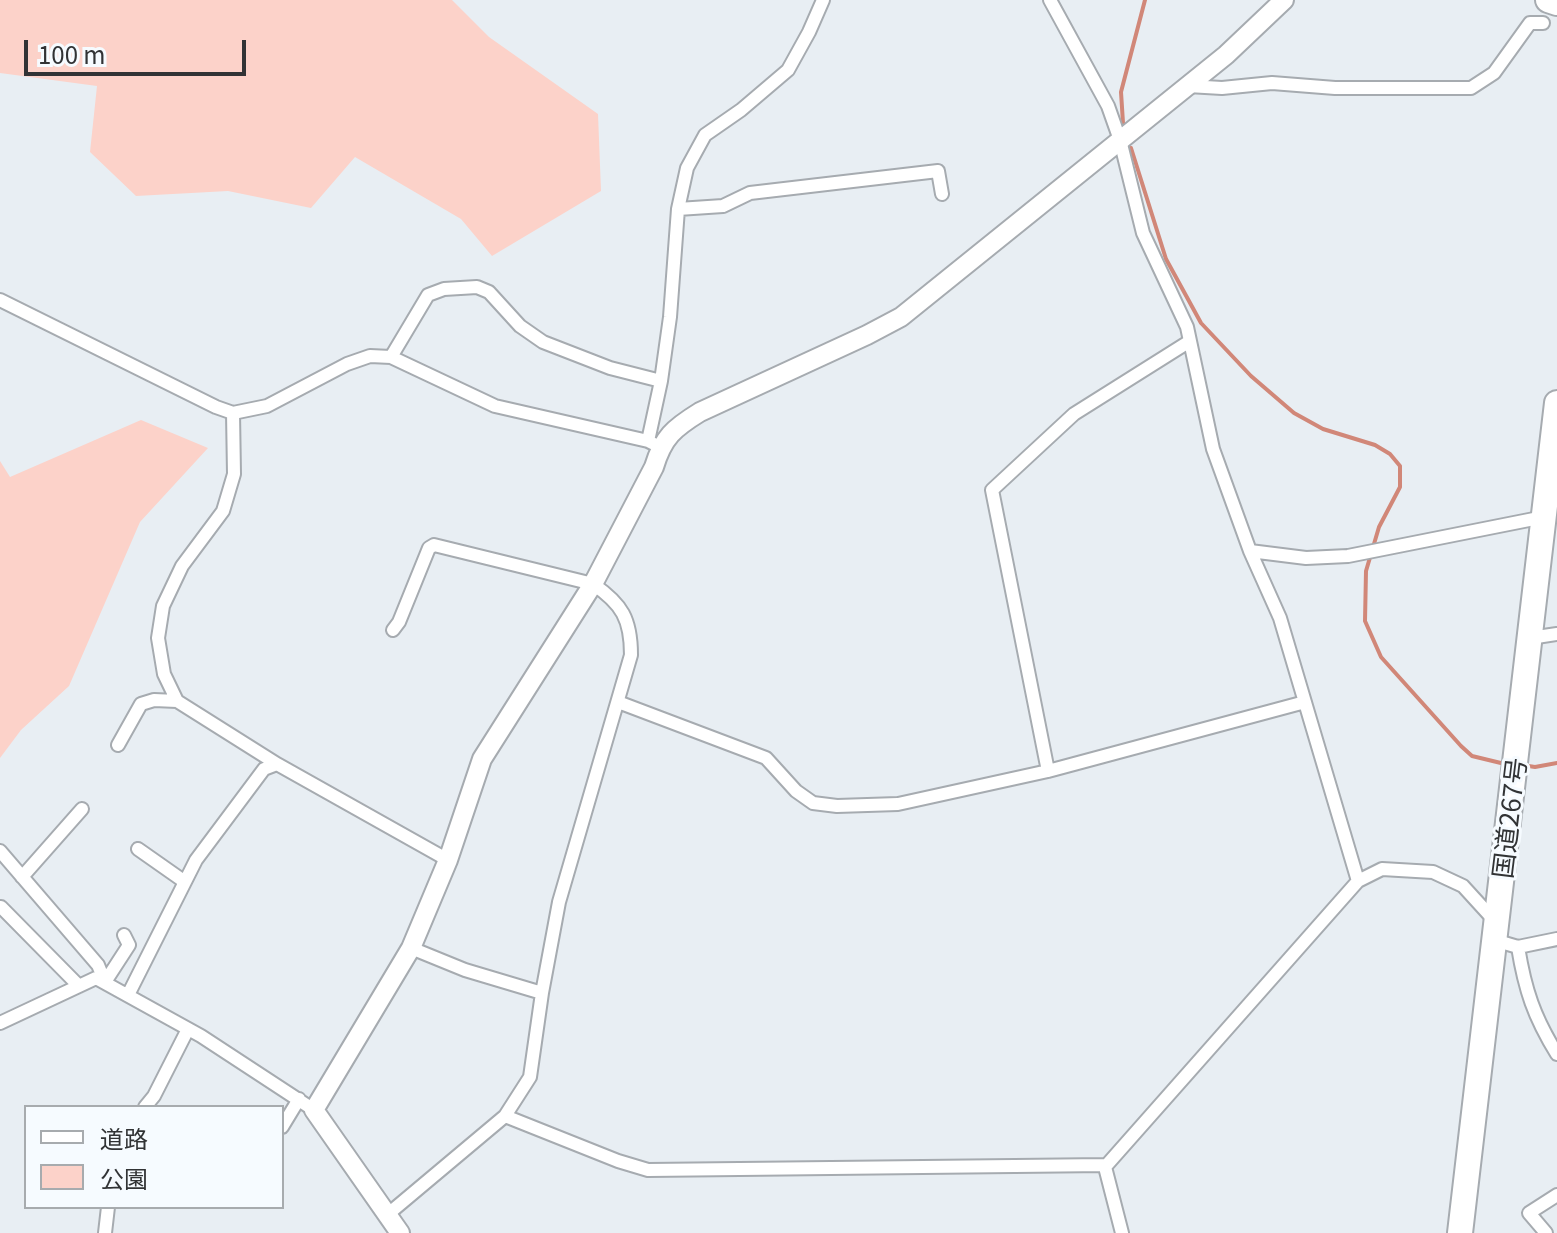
<!DOCTYPE html>
<html>
<head>
<meta charset="utf-8">
<style>
  body { margin:0 }
  #map { position:relative; width:1557px; height:1233px; overflow:hidden; background:#e8eef3; font-family:Georgia,"Noto Sans JP",serif }
  canvas { display:block }
  .legend { position:absolute; left:24px; top:1105px; width:260px; height:104px; box-sizing:border-box; background:#f6fbff; border:2px solid #a7abae; margin:0; padding:10px 14px; list-style:none; font-size:24px; color:#313335 }
  .legend li { display:flex; align-items:center; gap:16px; height:40px }
  .legend b { width:40px; border:2px solid #a7abae }
  .scale { position:absolute; left:24px; top:40px; width:222px; height:36px; box-sizing:border-box; border:4px solid #313335; border-top:0; padding-left:10px; font-size:24px; line-height:28px; white-space:nowrap; color:#313335; -webkit-text-stroke:6px #f6fbff; paint-order:stroke }
</style>
</head>
<body>
<div id="map">
<canvas width="1557" height="1233"></canvas>
<ul class="legend">
<li><b style="height:10px;background:#fff"></b>道路</li>
<li><b style="height:22px;background:#fcd2c9"></b>公園</li>
</ul>
<div class="scale">100 m</div>
</div>
<script>
const ctx = document.querySelector('canvas').getContext('2d');
ctx.lineJoin = 'round';
function paint(path, color) {
  ctx.fillStyle = color;
  ctx.fill(path, 'evenodd');
}
function trace(path, color, width, dash) {
  ctx.strokeStyle = color;
  ctx.lineWidth = width;
  ctx.lineCap = dash ? 'butt' : 'round';
  ctx.setLineDash(dash || []);
  ctx.stroke(path);
}
function write(font, color, halo, rows, align = 'center') {
  ctx.font = font + ' Georgia,"Noto Sans JP",serif';
  ctx.lineWidth = 6;
  ctx.setLineDash([]);
  ctx.textBaseline = 'middle';
  ctx.strokeStyle = halo;
  ctx.fillStyle = color;
  for (const [text, x, y, turn = 0] of rows) {
    ctx.save();
    ctx.translate(x, y);
    ctx.rotate((+turn || 0) * Math.PI / 180);
    ctx.textAlign = isNaN(turn) ? turn : align;
    if (halo) ctx.strokeText(text, 0, 0);
    ctx.fillText(text, 0, 0);
    ctx.restore();
  }
}
paint(new Path2D(`
  M0 0H452L489 37 598 114 601 191 492 256 461 219 355 157 311 208 228 191 136 196 90 152 97 86 0 73Z
  M141 420 208 448 140 522 69 686 21 730 0 758V461L10 477Z`), '#fcd2c9');
trace(new Path2D(`
  M1123 123 1121 92 1145 0
  M1131 148 1166 259 1201 323 1251 376 1294 413 1323 429 1375 445 1390 454 1400 466V487L1379 527 1366 571 1365 621 1381 657 1461 746 1472 756 1505 764
  M1522 765 1535 767 1557 763`), '#d18778', 4);
const street = new Path2D(`
  M1050 0 1108 106 1120 140 1143 233 1187 327 1213 449 1250 551 1280 618 1358 881
  M1188 86 1222 88 1272 83 1335 88H1471L1494 73 1530 23H1543
  M678 209 723 206 750 193 938 171 942 194
  M0 300 216 407 233 413 267 406 347 364 370 356 391 357 495 406 648 441 660 447
  M1190 341 1074 414 992 490 1048 771 1305 702
  M391 357 428 295 444 289 477 287 489 292 520 326 543 342 610 368 661 381
  M233 413 234 474 223 511 182 566 163 606 158 638 164 674 177 701 277 764
  M648 441 661 381 670 317 678 209 687 168 705 135 741 110 788 70 809 32 823 0
  M1250 551 1306 558 1348 556 1544 517
  M393 630 399 622 429 548 434 545 593 584C622 604 631 619 631 655L559 902 542 993 530 1077 505 1116 618 1161 648 1170 1106 1165
  M1530 638 1557 634
  M618 702 766 758 796 791 813 803 837 806 898 804 1048 771
  M118 745 141 704 154 700 177 701
  M138 849 185 882
  M0 851 98 965 105 982
  M22 877 82 809
  M1 907 79 986
  M1494 940 1518 947 1557 939
  M1518 947C1525 990 1534 1017 1557 1054
  M411 948 465 970 542 993
  M105 982 129 945 124 935
  M128 995 196 860 264 769 277 764 448 860
  M0 1023 96 978 201 1036 314 1110
  M145 1107 154 1096 188 1029
  M282 1127 299 1099
  M387 1215 505 1116
  M105 1233 108 1207
  M1122 1233 1105 1167 1358 881 1382 869 1433 872 1463 886 1494 920
  M1546 1233 1529 1213 1557 1195`);
const secondary = new Path2D(`
  M400 1233 314 1110 411 948 448 860 482 759 593 584 654 467C663 437 674 428 700 412L867 335 901 317 1226 55 1284 0`);
const highway = new Path2D(`
  M1548 0 1557 3
  M1460 1233 1557 403`);
trace(street, '#a6abb0', 16);
trace(secondary, '#a6abb0', 22);
trace(highway, '#a6abb0', 28);
trace(street, '#fff', 12);
trace(secondary, '#fff', 18);
trace(highway, '#fff', 24);
write('26px', '#313335', '#f6fbff', [
  ["国道267号",1509,818,-83]
]);
</script>
</body>
</html>
